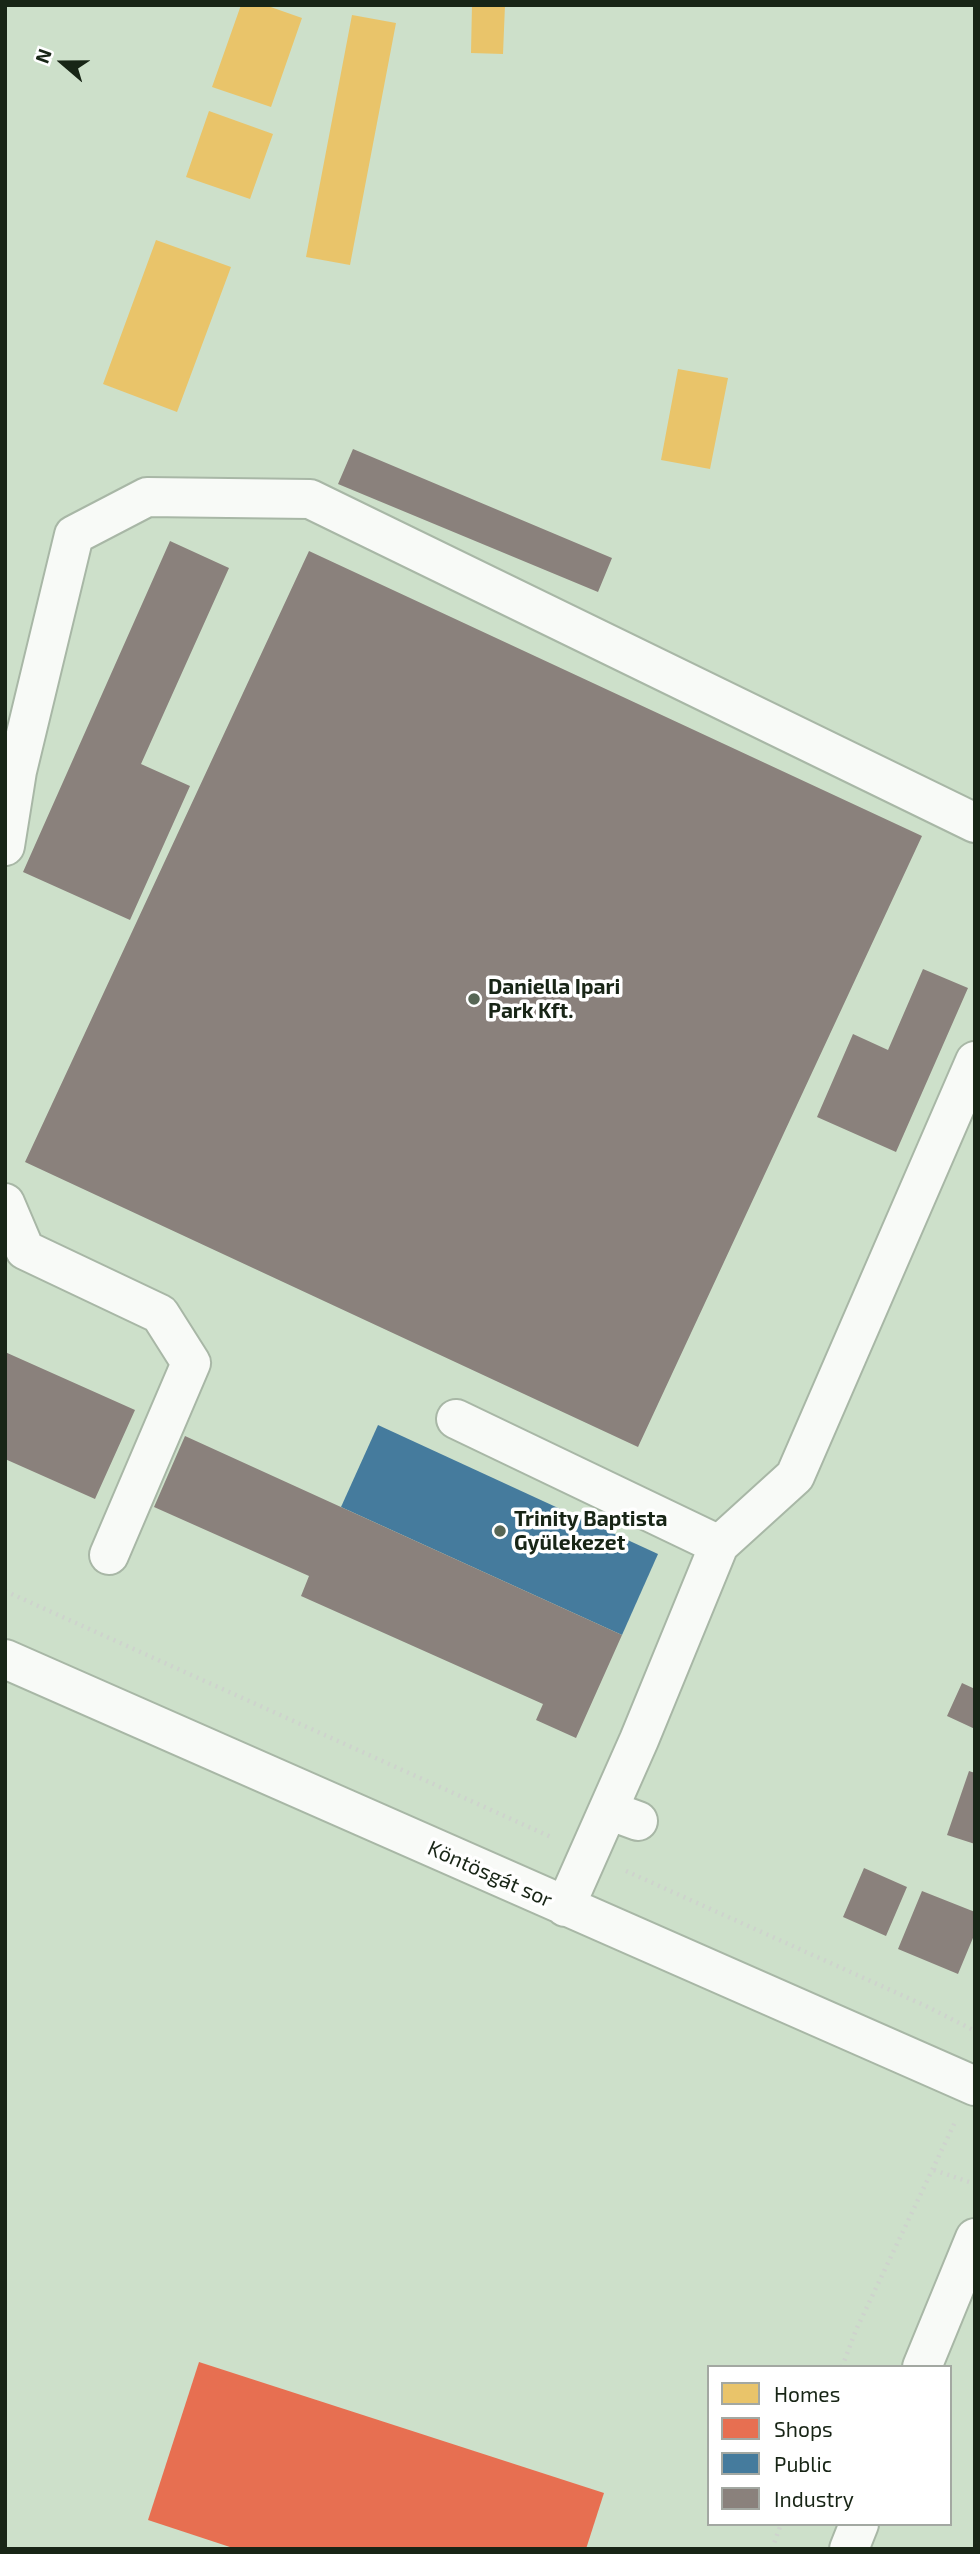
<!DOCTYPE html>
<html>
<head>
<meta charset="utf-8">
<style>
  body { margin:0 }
  #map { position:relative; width:980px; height:2554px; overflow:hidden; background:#cde0ca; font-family:"Exo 2",sans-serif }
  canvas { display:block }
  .frame { position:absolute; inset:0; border:7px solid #182516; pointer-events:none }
  .legend { position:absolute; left:707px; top:2365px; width:245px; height:161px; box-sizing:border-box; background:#fff; border:2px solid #a3a8a2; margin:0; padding:9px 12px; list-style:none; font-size:21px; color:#182516 }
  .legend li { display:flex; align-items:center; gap:14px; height:35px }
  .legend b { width:35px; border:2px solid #a3a8a2 }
  .north { position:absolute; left:28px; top:28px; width:70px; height:70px; -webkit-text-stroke:5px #fff; paint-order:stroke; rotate:290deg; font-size:19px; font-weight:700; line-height:28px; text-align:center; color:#182516 }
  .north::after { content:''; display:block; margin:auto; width:24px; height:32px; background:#182516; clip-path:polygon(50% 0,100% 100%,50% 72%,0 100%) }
</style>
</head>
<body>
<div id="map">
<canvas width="980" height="2554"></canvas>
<div class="frame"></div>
<ul class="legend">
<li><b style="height:19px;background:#e9c46a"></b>Homes</li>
<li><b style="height:19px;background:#e76f51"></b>Shops</li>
<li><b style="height:19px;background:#457b9d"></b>Public</li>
<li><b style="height:19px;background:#8a817c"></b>Industry</li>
</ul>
<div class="north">N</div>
</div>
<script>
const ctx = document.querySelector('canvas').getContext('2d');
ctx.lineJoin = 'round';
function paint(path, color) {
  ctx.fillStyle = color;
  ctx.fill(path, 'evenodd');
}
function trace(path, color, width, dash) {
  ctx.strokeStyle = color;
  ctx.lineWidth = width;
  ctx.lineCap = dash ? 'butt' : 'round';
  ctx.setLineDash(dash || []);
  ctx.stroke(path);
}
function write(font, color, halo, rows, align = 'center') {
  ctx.font = font + ' "Exo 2",sans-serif';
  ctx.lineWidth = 7;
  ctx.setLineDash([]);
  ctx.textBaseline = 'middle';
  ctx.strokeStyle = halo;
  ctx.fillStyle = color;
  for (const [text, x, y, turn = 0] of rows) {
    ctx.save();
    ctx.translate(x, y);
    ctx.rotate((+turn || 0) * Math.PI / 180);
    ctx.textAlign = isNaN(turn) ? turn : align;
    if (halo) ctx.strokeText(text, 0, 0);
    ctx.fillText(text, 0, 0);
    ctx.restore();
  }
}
paint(new Path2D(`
  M241 5H265L302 18 271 107 212 87Z
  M472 5H505L503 54 471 53Z
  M352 15 396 23 350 265 306 257Z
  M209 111 273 134 250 199 186 177Z
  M156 240 231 267 177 412 103 384Z
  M678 369 728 378 710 469 661 460Z`), '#e9c46a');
paint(new Path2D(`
  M199 2362 604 2493 586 2549H236L148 2520Z`), '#e76f51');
paint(new Path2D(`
  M378 1425 658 1554 622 1635 341 1507Z`), '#457b9d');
paint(new Path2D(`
  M353 449 612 558 598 592 338 484Z
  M170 541 229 568 141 764 190 786 130 920 23 872Z
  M309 551 922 836 638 1447 25 1162Z
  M923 969 968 988 896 1152 817 1117 853 1034 888 1050Z
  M5 1352 135 1410 95 1499 5 1459Z
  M185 1436 622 1635 576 1738 536 1720 543 1704 301 1596 309 1576 154 1507Z
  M962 1683 975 1689V1729L947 1716Z
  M969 1771 975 1773V1844L947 1835Z
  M864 1868 907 1887 886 1936 843 1917Z
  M922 1891 975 1912V1933L958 1974 898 1949Z`), '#8a817c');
const minor = new Path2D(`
  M5 846 17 771 74 535 147 497 310 499 975 823
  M5 1203 25 1250 160 1314 191 1363 109 1555
  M456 1419 719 1545
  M5 1659 975 2086
  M608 1810 638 1821
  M565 1907 639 1740 719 1545 795 1476 975 1061
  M922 2367 975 2238
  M849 2549 859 2524`);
trace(minor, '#a8b7a6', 42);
trace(new Path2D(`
  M5 1591 551 1837
  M626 1871 926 2006 975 2031
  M934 2170 975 2184
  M842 2367 856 2330 956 2120
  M772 2549 781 2524`), '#ced3cd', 4.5, [2, 5]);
trace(minor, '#f8faf7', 38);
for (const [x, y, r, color] of [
  [474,999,7,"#576655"],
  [500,1531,7,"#576655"]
]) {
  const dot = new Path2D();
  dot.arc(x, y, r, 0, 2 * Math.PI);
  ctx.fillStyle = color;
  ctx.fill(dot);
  trace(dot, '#fff', 2.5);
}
write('bold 21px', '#182516', '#fff', [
  ["Daniella Ipari",488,987],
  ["Park Kft.",488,1011],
  ["Trinity Baptista",514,1519],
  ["Gyülekezet",514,1543]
], 'left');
write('21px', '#182516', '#fff', [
  ["Köntösgát sor",490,1874,24]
]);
</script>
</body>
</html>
